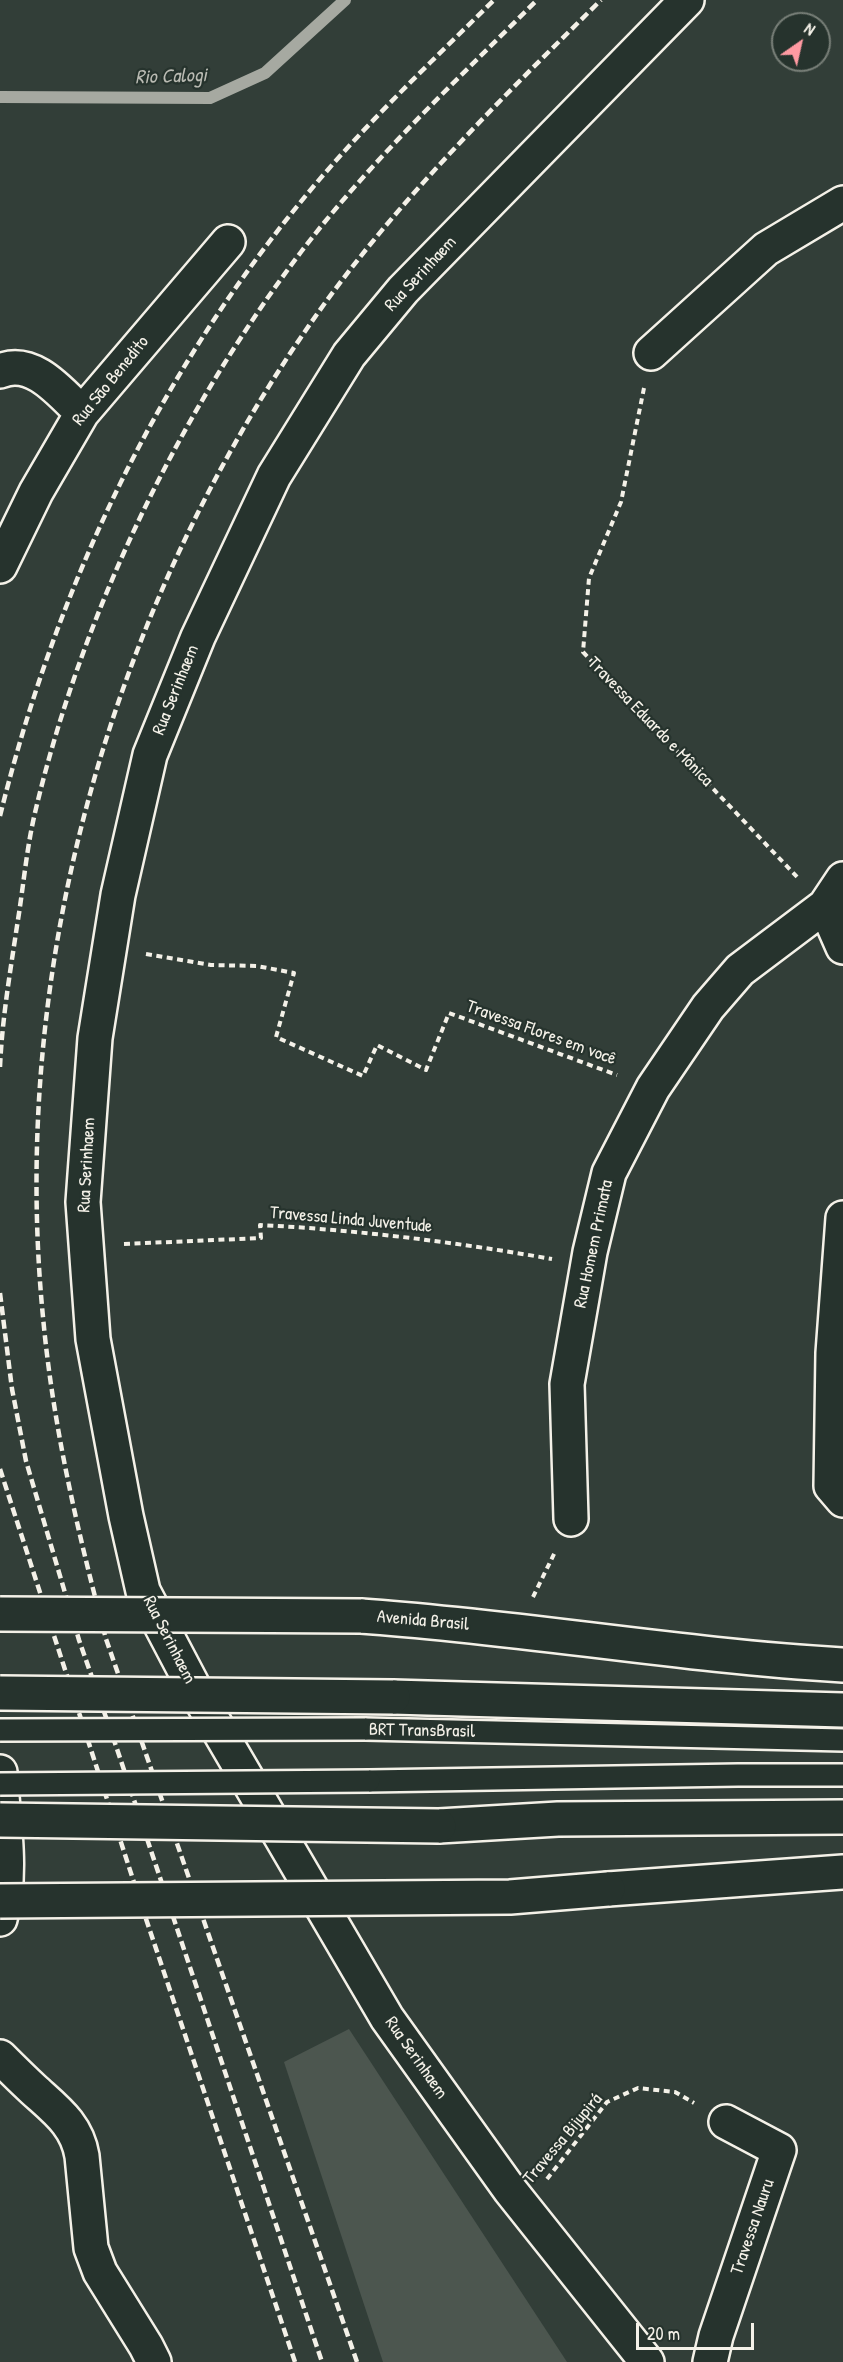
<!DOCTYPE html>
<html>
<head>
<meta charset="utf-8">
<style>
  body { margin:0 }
  #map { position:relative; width:843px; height:2362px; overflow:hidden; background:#323e38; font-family:"Patrick Hand",sans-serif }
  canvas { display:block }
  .north { position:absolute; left:771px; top:12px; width:60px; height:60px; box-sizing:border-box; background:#26332d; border:2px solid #787f78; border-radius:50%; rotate:34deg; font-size:16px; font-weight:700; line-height:24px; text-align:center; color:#f4f1e8 }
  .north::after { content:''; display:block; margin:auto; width:21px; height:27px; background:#ff9aa2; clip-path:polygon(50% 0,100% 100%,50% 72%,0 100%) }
  .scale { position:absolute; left:636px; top:2323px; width:118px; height:27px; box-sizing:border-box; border:3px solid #f4f1e8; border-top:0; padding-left:8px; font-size:18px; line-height:21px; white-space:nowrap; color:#f4f1e8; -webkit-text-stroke:4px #26332d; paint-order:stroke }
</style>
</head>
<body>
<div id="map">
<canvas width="843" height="2362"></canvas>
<div class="north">N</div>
<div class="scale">20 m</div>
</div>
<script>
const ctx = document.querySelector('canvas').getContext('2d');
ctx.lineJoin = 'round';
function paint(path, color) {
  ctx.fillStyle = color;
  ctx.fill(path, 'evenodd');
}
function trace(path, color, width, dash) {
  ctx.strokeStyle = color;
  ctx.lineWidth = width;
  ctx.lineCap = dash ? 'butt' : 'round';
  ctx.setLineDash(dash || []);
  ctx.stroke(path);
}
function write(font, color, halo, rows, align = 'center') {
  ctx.font = font + ' "Patrick Hand",sans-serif';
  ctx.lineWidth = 4.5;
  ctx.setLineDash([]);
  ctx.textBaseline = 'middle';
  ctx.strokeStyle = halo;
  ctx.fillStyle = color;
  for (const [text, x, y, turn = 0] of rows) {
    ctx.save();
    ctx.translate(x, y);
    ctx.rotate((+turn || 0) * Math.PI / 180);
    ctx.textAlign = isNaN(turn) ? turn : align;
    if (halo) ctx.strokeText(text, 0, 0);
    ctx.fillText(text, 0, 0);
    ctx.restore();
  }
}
paint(new Path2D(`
  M349 2029 567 2362H383L284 2062Z`), '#4c564f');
trace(new Path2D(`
  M0 97 210 98 265 73 345 0`), '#a6a9a1', 12);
const lane = new Path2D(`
  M365 1729 843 1740
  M369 1781 738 1775H843`);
const street = new Path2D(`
  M651 353 766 249 843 203
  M0 371C33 357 61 393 82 413
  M0 566 36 492 82 413 228 242
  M843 879 825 906 843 947
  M843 1218 833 1353 831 1486 843 1500
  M571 1519 567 1384 590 1252 609 1173 653 1088 708 1007 740 970 825 906
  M0 1772C3 1819 13 1873 0 1919
  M0 2057C11 2068 22 2079 34 2090 56 2110 77 2125 82 2156L91 2248 100 2272 146 2346 154 2362
  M647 2362 510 2190 387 2018 194 1688 143 1591 126 1516 93 1339 83 1202 95 1038 118 895 150 755 198 637 274 476 349 355 403 290 687 0
  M710 2362 716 2336 779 2150 726 2122`);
const primary = new Path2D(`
  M361 1616C522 1627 682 1656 843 1665
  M608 1889 843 1872`);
const highway = new Path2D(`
  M393 1697 843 1710
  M439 1826 558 1819 843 1817`);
trace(lane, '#f4f1e8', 26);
trace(street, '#f4f1e8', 38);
trace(primary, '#f4f1e8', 38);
trace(highway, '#f4f1e8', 38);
trace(new Path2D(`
  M644 388 621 502 589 578 583 652 799 879
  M146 954 211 965 257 966 294 973 276 1037 363 1076 377 1045 426 1070 449 1013 617 1075
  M124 1244 261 1238 260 1225C358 1230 455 1242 552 1259
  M533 1597 555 1552
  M547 2179 607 2102 638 2088 675 2092 694 2103`), '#f4f1e8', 4, [6, 4.5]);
trace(lane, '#26332d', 21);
trace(street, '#26332d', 33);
trace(primary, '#26332d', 33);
trace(highway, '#26332d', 33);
trace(new Path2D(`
  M0 816C55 593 153 383 299 204 358 131 427 66 494 0
  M0 1067C2 1020 10 973 17 926 23 890 26 853 34 817 80 618 178 414 301 252 371 160 456 81 537 0
  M0 1293 12 1389 26 1461 79 1640 117 1749 322 2362
  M0 1469 140 1901 295 2362
  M357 2362 106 1639C78 1533 53 1427 43 1317 8 961 116 592 325 303 405 193 504 96 601 0`), '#f4f1e8', 4.5, [9, 4.5]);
const laneBridge = new Path2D(`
  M0 1730 365 1729
  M0 1784 369 1781`);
const primaryBridge = new Path2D(`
  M0 1614 361 1616
  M0 1901 510 1897 608 1889`);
const highwayBridge = new Path2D(`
  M0 1693 393 1697
  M0 1820 439 1826`);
trace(laneBridge, '#f4f1e8', 26, []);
trace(primaryBridge, '#f4f1e8', 38, []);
trace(highwayBridge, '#f4f1e8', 38, []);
trace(laneBridge, '#26332d', 21);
trace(primaryBridge, '#26332d', 33);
trace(highwayBridge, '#26332d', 33);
write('18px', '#f4f1e8', '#26332d', [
  ["Rua Serinhaem",421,274,-47],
  ["Rua Sāo Benedito",111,381,-51],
  ["Rua Serinhaem",176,690,-68],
  ["Travessa Eduardo e Mônica",650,722,46],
  ["Travessa Flores em você",541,1033,20],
  ["Rua Serinhaem",87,1165,-87],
  ["Travessa Linda Juventude",351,1220,5],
  ["Rua Homem Primata",594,1244,-78],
  ["Avenida Brasil",423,1621,5],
  ["Rua Serinhaem",169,1640,63],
  ["BRT TransBrasil",422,1731,1],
  ["Rua Serinhaem",416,2058,55],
  ["Travessa Bijupirá",563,2139,-50],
  ["Travessa Nauru",753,2227,-71]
]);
write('italic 20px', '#babbb3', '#26332d', [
  ["Rio Calogi",171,77,-2]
]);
</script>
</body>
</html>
